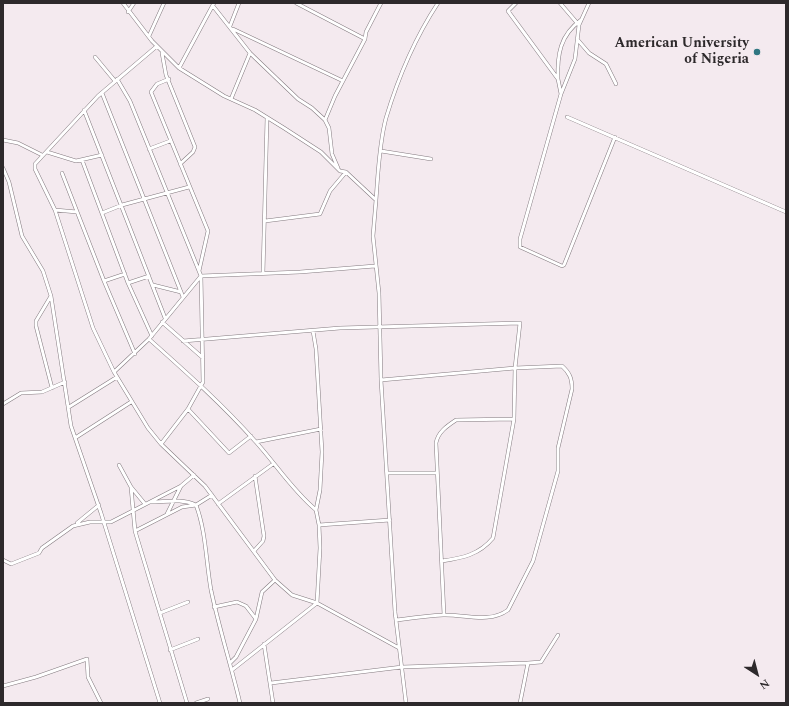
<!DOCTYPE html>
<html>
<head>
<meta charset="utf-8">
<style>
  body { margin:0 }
  #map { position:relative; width:789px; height:706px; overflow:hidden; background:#f4eaef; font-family:Spectral,serif }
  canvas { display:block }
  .frame { position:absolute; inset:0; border:4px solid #2d292b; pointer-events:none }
  .north { position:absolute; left:737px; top:654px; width:40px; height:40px; -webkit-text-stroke:3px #f4eaef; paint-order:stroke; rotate:144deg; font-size:11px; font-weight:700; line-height:16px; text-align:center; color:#2d292b }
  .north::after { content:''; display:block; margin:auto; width:14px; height:18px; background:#2d292b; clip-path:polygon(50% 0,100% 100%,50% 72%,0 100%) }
</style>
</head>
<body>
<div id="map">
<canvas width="789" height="706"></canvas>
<div class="frame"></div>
<div class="north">N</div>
</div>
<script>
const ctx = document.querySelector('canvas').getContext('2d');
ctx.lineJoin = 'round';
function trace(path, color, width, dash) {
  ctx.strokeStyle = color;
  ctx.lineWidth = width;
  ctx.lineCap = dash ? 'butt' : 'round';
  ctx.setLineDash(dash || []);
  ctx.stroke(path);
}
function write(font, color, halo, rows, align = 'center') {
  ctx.font = font + ' Spectral,serif';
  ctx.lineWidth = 4;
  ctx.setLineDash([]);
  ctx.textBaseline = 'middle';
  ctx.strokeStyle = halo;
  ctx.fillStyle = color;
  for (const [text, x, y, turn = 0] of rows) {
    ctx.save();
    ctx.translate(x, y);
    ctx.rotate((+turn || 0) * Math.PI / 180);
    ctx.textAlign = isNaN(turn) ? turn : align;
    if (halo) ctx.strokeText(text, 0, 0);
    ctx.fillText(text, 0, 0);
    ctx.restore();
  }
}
const street = new Path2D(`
  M123 3 152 41 179 68 224 96 255 110 284 128 321 152 340 171 346 172 376 200 373 236 379 293 381 380 395 612 406 703
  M296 3 365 39
  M516 3 508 11 558 79 561 94
  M560 3 578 24
  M589 3 579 25 575 59 561 94 520 239V247L562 266 564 265 615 137
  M213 6 250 53 298 99 312 108 325 120 329 128 332 154 338 168
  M128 12 134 3
  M230 26 239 3
  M233 29 343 81
  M149 36 164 3
  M577 39 589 53 606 64 616 84
  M162 53 166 75 195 147 193 152 180 164
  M95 57 115 81
  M179 68 214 3
  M117 79 130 101 201 276 203 382 188 409 161 444
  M169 79 157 84 151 92 208 231 199 271
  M558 79C557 55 560 35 581 20
  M102 93 183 297
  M231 99 250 53
  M84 110 165 318
  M567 117 786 212
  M325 120 335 96 365 39 366 32 381 3
  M3 140 18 143 42 155
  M149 149 170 141
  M381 151 431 159
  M47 152 76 161 102 155
  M82 160 128 283 152 336
  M3 168 9 182 22 236 43 271 51 296 71 426 101 513 160 703
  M62 173 104 281 135 354
  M376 200C378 174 379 144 386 118 398 78 415 38 438 3
  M55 210 93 328 114 372 148 428 161 444 205 486 275 580 292 595 317 603 399 648
  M77 212 55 210 35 169V164L98 96 157 46
  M102 213 122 205 189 187
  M265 221 320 214 330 191 346 172
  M263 273 267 118
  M104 281 125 274
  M128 283 149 276
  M153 285 181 292
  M51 296 36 321V326L52 388
  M162 322 203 358
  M149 339C186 372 222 404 255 441 276 464 292 490 316 510
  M183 341 340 328 520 323 515 368 514 419 493 538C479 555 462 558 442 561
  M114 372 149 339 201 276 300 272 375 266
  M381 380 515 368 562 366C570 373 572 379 572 389L558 448V471L533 561 508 610C489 624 464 614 443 615 427 616 412 618 396 620
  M3 404 21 393 42 392 65 382
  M69 407 117 377
  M188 409 229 453 251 436
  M75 438 131 402
  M256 442 321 429
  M119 465 131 487 145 504
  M388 473H437
  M131 487 135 531 187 703
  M150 502C166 502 181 498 196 505 206 531 206 562 211 590 219 628 231 665 240 703
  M218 504 273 464
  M167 514 181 486
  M77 523 99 505
  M319 525 390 520
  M135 531 182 507 196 505 212 495
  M254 551 263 541 264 536 255 476
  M3 560 11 564 39 553 42 548 73 526 90 522H111L181 486 194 475
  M214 607 237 602 246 606 256 619
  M160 613 188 602
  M444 615 436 443C438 432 447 426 456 420L514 419
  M264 644 273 703
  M170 650 198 639
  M230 663 236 657 256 619 262 592 275 580
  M232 670 317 603 320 548 319 525 316 510 320 490 322 452 316 349 313 331
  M271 683 402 667 528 663
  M3 686 36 677 87 659 88 677 101 703
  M196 703 208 699
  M520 703 528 663 541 662 558 635`);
trace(street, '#837a7f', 4);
trace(street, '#fff', 3);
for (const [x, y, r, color] of [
  [757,52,4,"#307782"]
]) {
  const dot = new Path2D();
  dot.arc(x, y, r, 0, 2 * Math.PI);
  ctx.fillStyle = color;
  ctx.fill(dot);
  trace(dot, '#f4eaef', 1.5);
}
write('bold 14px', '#2d292b', '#f4eaef', [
  ["American University",749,44],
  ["of Nigeria",749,60]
], 'right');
</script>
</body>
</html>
